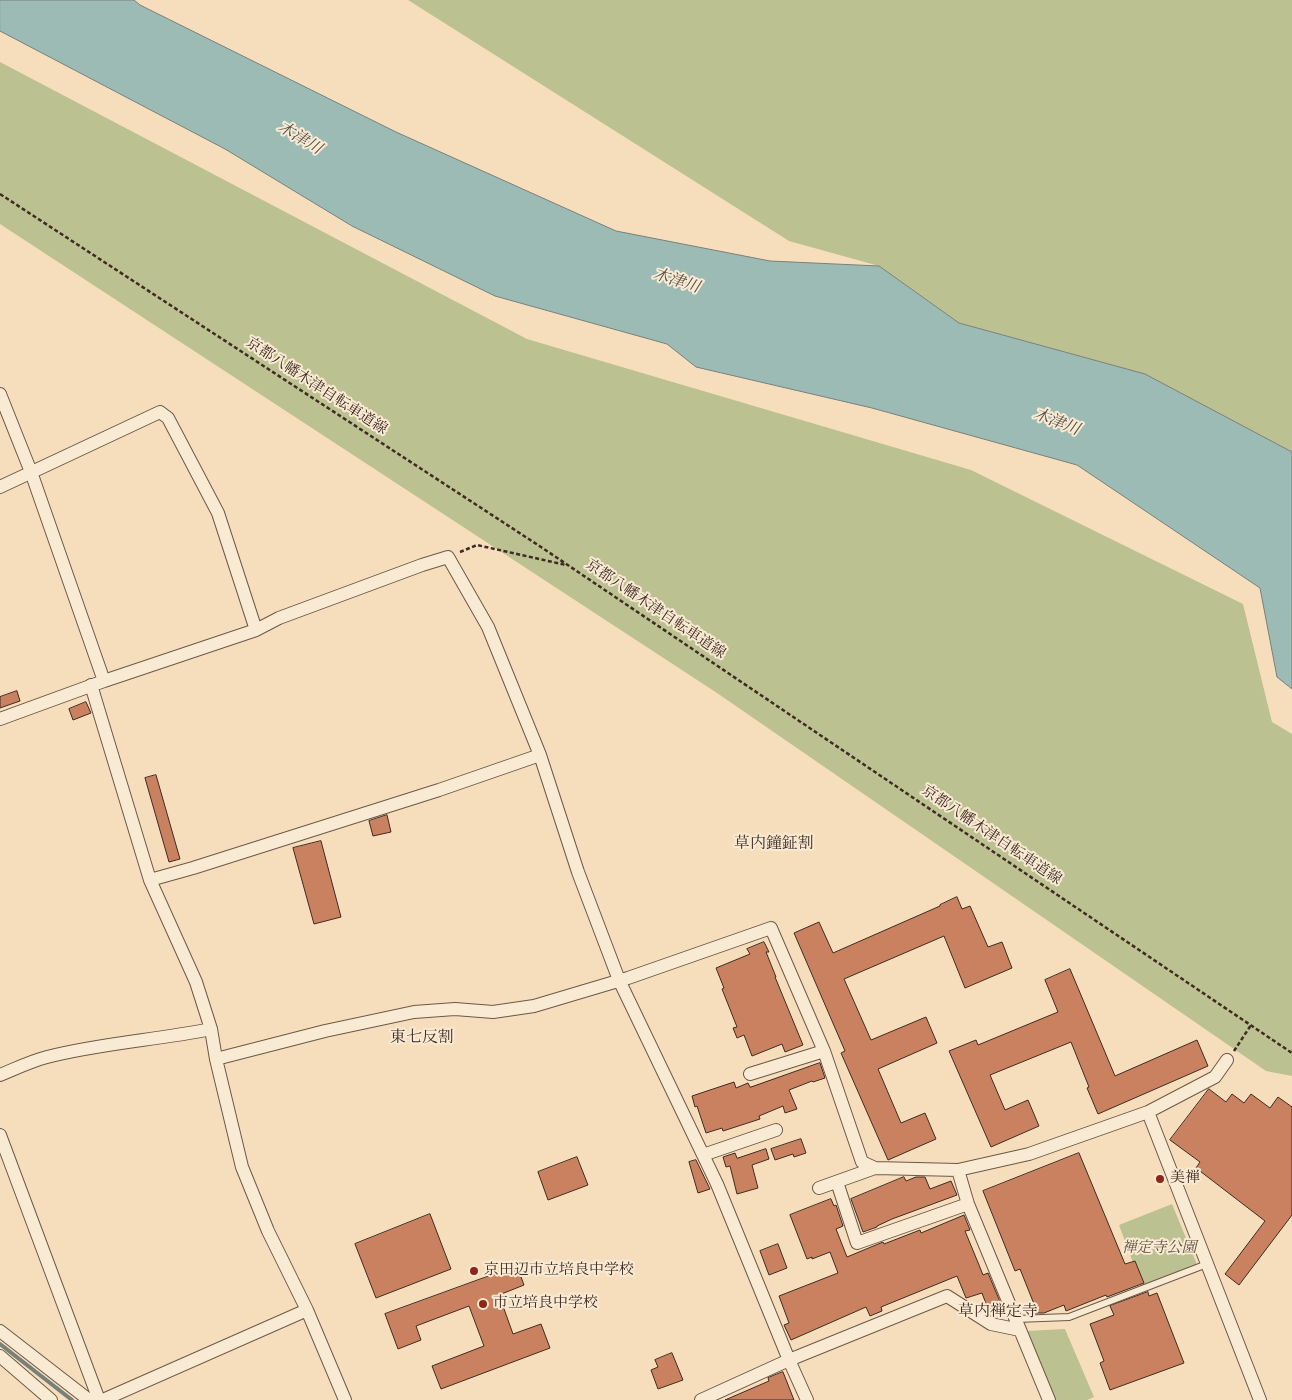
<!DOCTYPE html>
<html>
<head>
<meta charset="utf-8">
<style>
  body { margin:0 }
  canvas { display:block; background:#f6debc }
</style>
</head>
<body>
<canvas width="1292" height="1400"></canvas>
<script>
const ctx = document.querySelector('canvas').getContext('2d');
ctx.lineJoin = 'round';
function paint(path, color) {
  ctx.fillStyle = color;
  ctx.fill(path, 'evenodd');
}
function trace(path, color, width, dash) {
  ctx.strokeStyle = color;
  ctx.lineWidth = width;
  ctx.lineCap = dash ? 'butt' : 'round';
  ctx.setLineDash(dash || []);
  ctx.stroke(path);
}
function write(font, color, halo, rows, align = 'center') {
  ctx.font = font + ' "IM FELL English","Noto Serif JP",serif';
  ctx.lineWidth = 4;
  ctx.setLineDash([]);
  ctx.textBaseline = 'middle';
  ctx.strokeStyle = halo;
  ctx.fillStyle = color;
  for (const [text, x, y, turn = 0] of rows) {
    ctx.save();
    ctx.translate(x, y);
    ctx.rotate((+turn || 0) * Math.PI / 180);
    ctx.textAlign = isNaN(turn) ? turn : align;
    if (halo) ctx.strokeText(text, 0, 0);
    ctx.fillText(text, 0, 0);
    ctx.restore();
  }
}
paint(new Path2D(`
  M408 0H1292V452L1145 374 959 323 879 266 789 241Z
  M0 62 527 339 971 470 1243 604 1272 722 1292 734V1076L1266 1071 717 693 0 224Z
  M1172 1204 1198 1267 1142 1287 1119 1225Z
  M1065 1329 1094 1397 1087 1400H1054L1026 1331Z`), '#bcc191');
const water = new Path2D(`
  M0 0H134L140 5 396 132 616 231 770 261 879 266 959 323 1145 374 1292 452V689L1277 677 1260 588 1077 465 872 408 696 367 667 344 495 296 352 226 225 149 0 31Z`);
paint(water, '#9dbbb5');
trace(water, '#77817a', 1);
trace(new Path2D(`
  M0 1344 72 1400`), '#77817a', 4);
const building = new Path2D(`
  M17 691 20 701 0 708V697Z
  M86 702 91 713 73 720 69 709Z
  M156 775 180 859 169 862 145 778Z
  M387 815 391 832 373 836 369 821Z
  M321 841 341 917 314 924 293 848Z
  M957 897 962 909 970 906 988 947 1002 942 1012 968 965 988 944 936 844 979 871 1040 926 1017 937 1043 878 1069 901 1123 925 1113 936 1139 888 1160 841 1053 845 1051 794 933 819 922 833 953 940 906V905Z
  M764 942 769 952H766L776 977H775L803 1045 785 1052 782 1044 752 1056 744 1035 737 1038 733 1028 737 1027 722 989 724 988 716 968 750 954 747 949Z
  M1070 969 1115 1076 1197 1040 1208 1066 1098 1114 1087 1088 1089 1087 1071 1042 990 1075 1005 1110 1028 1100 1039 1126 991 1147 949 1051 976 1040 978 1045 1058 1012 1045 980Z
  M820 1063 825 1078 813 1082 812 1081 789 1090 797 1109 785 1113 783 1106 759 1116 760 1119 723 1131 722 1128 706 1133 697 1106 695 1107 692 1096 734 1082 736 1088 748 1083 750 1087Z
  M1209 1089 1226 1102 1232 1094 1244 1103 1251 1094 1270 1108 1278 1097 1292 1107V1215L1239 1285 1225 1274 1265 1221 1196 1168 1200 1162 1170 1140Z
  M801 1139 806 1153 794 1157 793 1154 775 1160 771 1149Z
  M766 1149 769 1159 752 1165 758 1188 737 1194 730 1166 726 1167 723 1157 735 1153 737 1158Z
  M1079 1153 1125 1264 1135 1261 1144 1283 1107 1297 1106 1295 1066 1311 1064 1305 1044 1313H1032L1029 1306 1034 1304 1020 1269 1015 1271 983 1191Z
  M577 1157 588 1185 548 1200 538 1172Z
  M696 1160 710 1189 698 1193 689 1162Z
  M904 1177 906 1181 916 1177H925L930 1189 951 1181 957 1195 892 1219 877 1226V1227L863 1232 851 1199Z
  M831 1199 834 1206 836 1205 843 1226 836 1229 847 1257 883 1242 884 1244 920 1230 921 1233 964 1215 970 1230 965 1231 979 1265 983 1275 988 1273 1001 1304 988 1309 982 1293 966 1298 957 1276 881 1307 882 1311 870 1316 866 1307 791 1340 784 1325 789 1323 779 1296 838 1273 830 1252 812 1259V1257L807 1259 790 1215Z
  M430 1214 451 1269 376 1298 355 1244Z
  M778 1244 787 1268 769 1275 760 1251Z
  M517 1266 524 1285 499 1295 513 1334 541 1324 550 1348 441 1389 432 1366 484 1346 469 1306 416 1326 421 1340 398 1349 385 1314Z
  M1148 1292 1149 1296 1157 1293 1184 1363 1110 1390 1100 1363 1104 1361 1090 1324 1114 1315 1110 1306Z
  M672 1353 683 1380 658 1389 651 1370 658 1367 655 1360Z
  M783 1372 794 1400H725L769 1381 768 1378Z`);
paint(building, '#c98160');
trace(building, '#3f2b22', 1);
const lane = new Path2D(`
  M1016 1319 1069 1317 1207 1264`);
const street = new Path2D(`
  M0 394 31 472 104 681
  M0 487 160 412 168 418 218 513 256 630
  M91 685 150 880 196 982 211 1029 216 1059 242 1167 268 1231 307 1310 345 1400
  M0 719 104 681 256 630 279 618 422 565 448 557 488 627 540 755 578 872 619 980 717 1184 789 1360 807 1400
  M150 880 193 868 439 790 540 755
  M216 1059 325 1031 414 1012 455 1009 493 1012 534 1006 628 978 771 928 824 1051 862 1162 875 1168 958 1170 1029 1154 1148 1112 1215 1077 1227 1060
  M750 1074 824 1051
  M0 1075C15 1069 31 1061 47 1057 101 1043 157 1040 211 1029
  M1148 1112 1260 1400
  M0 1135 99 1400
  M703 1155 776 1130
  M958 1170 968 1204 1049 1400
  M837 1182 857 1243 968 1204
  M819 1188 875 1168
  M0 1331 89 1400
  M0 1356 51 1400
  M103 1400 307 1310
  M701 1400 789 1360 947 1296 991 1324 1020 1330`);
trace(lane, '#6d5848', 8);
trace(street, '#6d5848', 14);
trace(new Path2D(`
  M0 194 541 547 1292 1053
  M460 552 477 545 566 565
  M1234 1051 1251 1025`), '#3f2b22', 2.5, [4, 2.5]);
trace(lane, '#f9ead3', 6);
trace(street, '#f9ead3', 12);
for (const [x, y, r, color] of [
  [1160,1179,5,"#8f2418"],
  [474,1271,5,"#8f2418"],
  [483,1304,5,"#8f2418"]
]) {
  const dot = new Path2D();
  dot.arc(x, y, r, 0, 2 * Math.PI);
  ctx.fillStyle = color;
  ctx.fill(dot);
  trace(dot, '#f9ead3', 2);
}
write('15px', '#3f2b22', '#f9ead3', [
  ["京都八幡木津自転車道線",316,387,33],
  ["京都八幡木津自転車道線",655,610,34],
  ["京都八幡木津自転車道線",991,836,34]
]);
write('15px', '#3f2b22', '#f9ead3', [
  ["美禅",1170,1179],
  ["京田辺市立培良中学校",484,1271],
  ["市立培良中学校",493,1304]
], 'left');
write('italic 15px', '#5e503e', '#f9ead3', [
  ["禅定寺公園",1159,1249]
]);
write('italic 16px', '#564f47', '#f9ead3', [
  ["木津川",299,139,31],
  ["木津川",676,282,18],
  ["木津川",1056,423,21]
]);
write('16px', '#3f2b22', '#f9ead3', [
  ["草内鐘鉦割",774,845],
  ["東七反割",422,1039],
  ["草内禅定寺",998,1313]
]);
</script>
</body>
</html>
